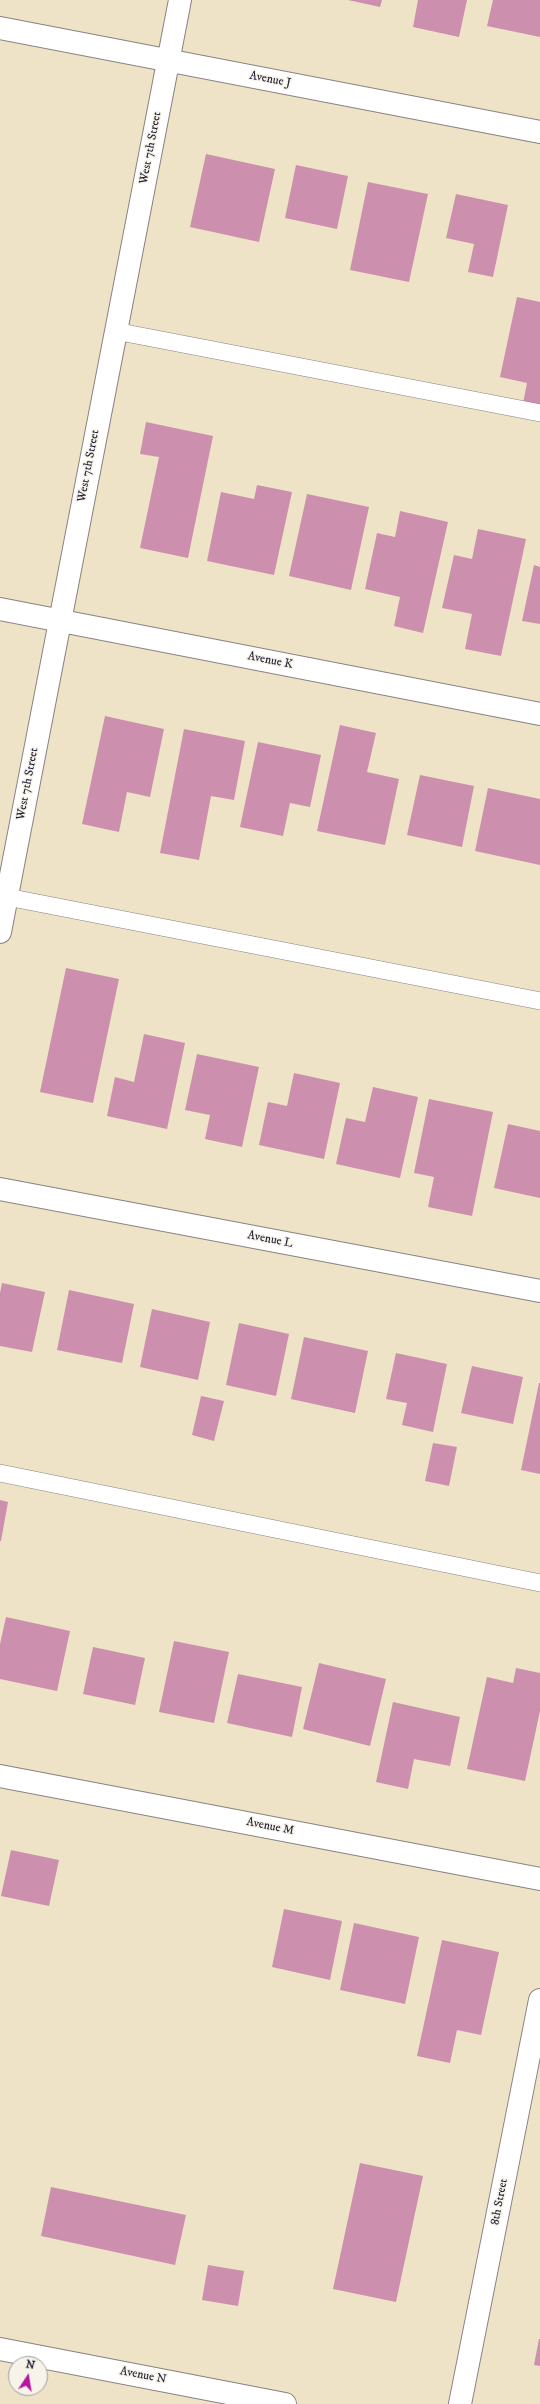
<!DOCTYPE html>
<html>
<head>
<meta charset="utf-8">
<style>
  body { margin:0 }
  #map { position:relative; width:540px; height:2404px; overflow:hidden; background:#eee3c6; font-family:"IM FELL DW Pica",serif }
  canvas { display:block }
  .north { position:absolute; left:8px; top:2356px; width:40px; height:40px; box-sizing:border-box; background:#f7f3e8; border:1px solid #a29fa3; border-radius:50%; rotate:12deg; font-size:11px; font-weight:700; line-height:16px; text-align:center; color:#22223b }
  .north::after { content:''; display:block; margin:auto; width:14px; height:18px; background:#b5179e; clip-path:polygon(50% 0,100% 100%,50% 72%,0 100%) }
</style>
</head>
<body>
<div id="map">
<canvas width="540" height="2404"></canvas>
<div class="north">N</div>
</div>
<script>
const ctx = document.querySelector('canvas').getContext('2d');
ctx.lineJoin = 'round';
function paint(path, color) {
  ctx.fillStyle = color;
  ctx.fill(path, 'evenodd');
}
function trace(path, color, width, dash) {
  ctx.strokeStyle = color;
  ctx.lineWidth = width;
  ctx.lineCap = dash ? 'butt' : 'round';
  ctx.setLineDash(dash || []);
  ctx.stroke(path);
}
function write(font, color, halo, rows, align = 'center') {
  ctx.font = font + ' "IM FELL DW Pica",serif';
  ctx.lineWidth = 3;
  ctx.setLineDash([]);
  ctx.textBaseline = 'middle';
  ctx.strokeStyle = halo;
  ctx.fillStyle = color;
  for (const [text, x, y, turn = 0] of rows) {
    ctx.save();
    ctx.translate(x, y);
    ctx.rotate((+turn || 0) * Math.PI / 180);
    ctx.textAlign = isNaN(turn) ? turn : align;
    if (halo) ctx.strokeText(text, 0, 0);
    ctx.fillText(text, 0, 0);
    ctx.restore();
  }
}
paint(new Path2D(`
  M348 0H382L380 7Z
  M418 0H467L459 37 413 27Z
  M493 0H540V37L487 26Z
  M206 154 275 169 259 242 190 227Z
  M296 165 348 176 337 229 285 218Z
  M368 182 428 194 409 282 350 270Z
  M456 194 508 205 493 277 468 272 474 244 446 238Z
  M517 297 540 302V407L523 403 527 383 500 377Z
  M146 422 213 436 188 558 140 548 159 457 140 454Z
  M257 485 292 492 274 575 207 561 221 492 254 499Z
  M307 494 369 507 351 590 289 576Z
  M400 511 448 522 423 633 394 626 400 597 365 589 377 533 395 537Z
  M478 529 526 539 501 656 465 649 472 614 442 608 454 555 472 559Z
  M534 565 540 567V624L522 621Z
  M105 716 164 729 150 797 127 792 119 832 82 824Z
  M340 725 376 733 367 772 399 779 385 845 317 831Z
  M184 729 245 741 234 800 211 796 199 860 160 853Z
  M258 742 321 755 310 807 290 803 283 836 240 827Z
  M420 775 474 786 462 847 407 835Z
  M488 788 540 799V865L475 851Z
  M66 968 119 979 93 1103 40 1092Z
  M144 1034 185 1043 167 1129 107 1116 115 1077 134 1082Z
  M197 1054 259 1067 242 1147 205 1139 210 1115 185 1110Z
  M294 1073 340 1083 324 1159 259 1145 268 1102 287 1106Z
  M373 1087 418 1097 400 1178 336 1164 346 1118 365 1122Z
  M429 1099 493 1112 472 1216 428 1207 434 1177 414 1173Z
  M508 1124 540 1131V1198L494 1188Z
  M2 1283 45 1292 32 1352 0 1346V1293Z
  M69 1290 134 1304 122 1363 57 1350Z
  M152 1309 210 1322 198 1380 140 1367Z
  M239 1323 289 1334 276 1396 226 1385Z
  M304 1337 368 1351 355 1413 291 1399Z
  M396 1353 447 1364 433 1432 402 1425 407 1403 386 1399Z
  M472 1366 523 1377 513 1424 461 1413Z
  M539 1383H540V1474L521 1470Z
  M201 1396 224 1401 214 1441 192 1435Z
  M433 1443 457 1447 449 1486 425 1481Z
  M0 1500 8 1502 1 1541H0Z
  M6 1617 70 1631 57 1691 0 1679V1644Z
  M174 1641 229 1652 214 1723 159 1712Z
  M93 1647 145 1658 135 1705 83 1694Z
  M319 1663 386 1679 370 1746 303 1729Z
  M516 1668 540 1673V1711L525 1781 467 1769 487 1677 513 1683Z
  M238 1674 302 1687 292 1737 227 1723Z
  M393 1702 460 1717 450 1766 414 1759 408 1789 376 1782Z
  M11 1850 59 1860 49 1906 1 1896Z
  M284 1909 342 1921 330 1980 272 1967Z
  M354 1923 419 1937 405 2004 340 1990Z
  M442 1940 499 1952 481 2035 457 2030 450 2063 417 2056Z
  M360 2163 423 2176 396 2302 333 2289Z
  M51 2187 186 2215 175 2265 41 2236Z
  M208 2265 244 2271 238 2306 202 2300Z
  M539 2339H540V2366L534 2365Z`), '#cc90ae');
const lane = new Path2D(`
  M115 331 540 413
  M7 897 540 1001
  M0 1473 540 1583`);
const street = new Path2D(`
  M0 28 540 132
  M0 609 540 714
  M0 932 180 0
  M0 1189 540 1291
  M0 1776 540 1879`);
const secondary = new Path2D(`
  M0 2349 285 2404
  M460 2404 540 2000`);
trace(lane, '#888280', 18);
trace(street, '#888280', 24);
trace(secondary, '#888280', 24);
trace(lane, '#fff', 17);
trace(street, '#fff', 22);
trace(secondary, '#fff', 22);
write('12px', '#22223b', '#f7f3e8', [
  ["Avenue J",270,80,11],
  ["West 7th Street",151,148,-79],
  ["West 7th Street",89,466,-79],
  ["Avenue K",270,661,11],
  ["West 7th Street",28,784,-79],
  ["Avenue L",270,1240,11],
  ["Avenue M",270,1827,11],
  ["8th Street",500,2202,-79],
  ["Avenue N",143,2376,11]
]);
</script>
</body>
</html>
